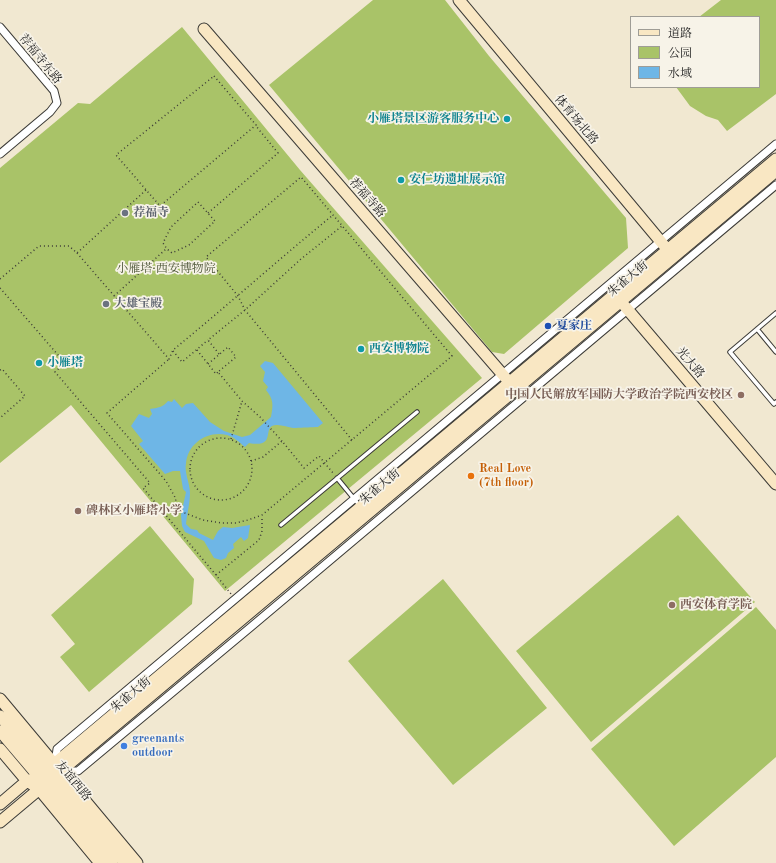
<!DOCTYPE html>
<html>
<head>
<meta charset="utf-8">
<style>
  body { margin:0 }
  #map { position:relative; width:776px; height:863px; overflow:hidden; background:#f1e8d1; font-family:"Old Standard TT","Noto Serif SC",serif }
  canvas { display:block }
  .legend { position:absolute; left:630px; top:16px; width:130px; height:72px; box-sizing:border-box; background:#f7f3e8; border:1px solid #9f9d96; margin:0; padding:5px 7px; list-style:none; font-size:12px; color:#1c1c1c }
  .legend li { display:flex; align-items:center; gap:8px; height:20px }
  .legend b { width:20px; border:1px solid #9f9d96 }
</style>
</head>
<body>
<div id="map">
<canvas width="776" height="863"></canvas>
<ul class="legend">
<li><b style="height:5px;background:#f9e7c3"></b>道路</li>
<li><b style="height:11px;background:#a9c368"></b>公园</li>
<li><b style="height:11px;background:#6eb6e6"></b>水域</li>
</ul>
</div>
<script>
const ctx = document.querySelector('canvas').getContext('2d');
ctx.lineJoin = 'round';
function paint(path, color) {
  ctx.fillStyle = color;
  ctx.fill(path, 'evenodd');
}
function trace(path, color, width, dash) {
  ctx.strokeStyle = color;
  ctx.lineWidth = width;
  ctx.lineCap = dash ? 'butt' : 'round';
  ctx.setLineDash(dash || []);
  ctx.stroke(path);
}
function write(font, color, halo, rows, align = 'center') {
  ctx.font = font + ' "Old Standard TT","Noto Serif SC",serif';
  ctx.lineWidth = 3.5;
  ctx.setLineDash([]);
  ctx.textBaseline = 'middle';
  ctx.strokeStyle = halo;
  ctx.fillStyle = color;
  for (const [text, x, y, turn = 0] of rows) {
    ctx.save();
    ctx.translate(x, y);
    ctx.rotate((+turn || 0) * Math.PI / 180);
    ctx.textAlign = isNaN(turn) ? turn : align;
    if (halo) ctx.strokeText(text, 0, 0);
    ctx.fillText(text, 0, 0);
    ctx.restore();
  }
}
paint(new Path2D(`
  M373 0H445L489 56 626 218 628 248 504 354 492 352 269 85Z
  M721 0H776V94L727 131 718 120 706 116 690 106 676 87H759V17H699Z
  M182 27 300 170 482 378 225 591 71 405 0 463V168L78 103 90 104Z
  M678 515 755 602 591 742 516 651Z
  M150 526 194 579 192 604 89 692 60 657 75 644 51 615Z
  M443 579 547 708 453 785 348 661Z
  M756 607 776 630V757L674 846 591 749Z`), '#a9c368');
paint(new Path2D(`
  M265 361 273 363 323 423C323 423 319 426 318 427 316 427 296 428 293 428 287 427 278 423 272 426 264 430 275 448 249 443L245 447C239 442 234 437 227 435 208 430 188 443 186 463 184 473 190 483 190 493 190 503 187 514 186 524L191 529 197 530 199 533 213 540 218 531 223 527 232 528 250 525 248 538 244 541 241 537 233 544 234 548 228 553 226 558 221 560 214 558 204 541 185 532 182 526 181 515 186 492 183 489 180 471H173L165 474 139 444 143 441 131 426 139 414 149 418 152 414 150 409C158 408 163 407 168 401L172 402 174 399 182 408 186 404 193 403 210 422 224 431 242 437 250 435 271 417C273 405 274 400 266 390L268 387 263 381 265 372 260 366Z`), '#6eb6e6');
const lane = new Path2D(`
  M776 313 730 352 774 404 776 402
  M757 329 776 352
  M337 478 360 506
  M281 525 417 412`);
const street = new Path2D(`
  M0 27 54 91 57 103 50 112 0 154
  M55 764 57 749 776 144
  M61 771H78L252 626 776 185`);
const secondary = new Path2D(`
  M459 0 672 255
  M204 29 510 383
  M617 297 776 484
  M0 699 137 863
  M0 716 53 777 125 863
  M0 731 112 863
  M0 749 27 781 39 789 100 863
  M0 804 27 781 39 777 47 770 776 159
  M0 822 776 171`);
trace(lane, '#3c3b37', 5.5);
trace(street, '#3c3b37', 9);
trace(secondary, '#3c3b37', 13);
trace(new Path2D(`
  M214 76 256 125 160 206 116 155Z
  M198 202 215 221 189 245 172 253 167 249 163 243 171 227Z
  M208 213 278 153 256 126
  M77 253 169 359 173 350C227 306 279 259 333 215
  M0 279 39 246H69L77 253 146 190
  M0 288 65 363 55 372 150 483 143 488 216 575 231 594
  M114 296 166 249
  M197 350 216 374 218 372
  M173 351 182 362 208 340
  M219 354 208 340 245 310 301 259 342 226
  M208 364 228 347 236 357 218 372 242 401 260 417 282 441
  M0 370 2 369 25 396 0 418
  M190 469a31 31 0 1 1 62 0a31 31 0 1 1-62 0Z
  M231 439 242 401
  M251 461 263 457 282 441 304 468 319 456 333 473
  M160 506 166 510H173L176 499 166 481 107 413 169 359
  M173 510H177L203 520 222 523H236L248 520 262 515 452 356 301 177 206 257 238 296 245 310 352 440
  M216 575 259 540 262 531V516`), '#3c3b37', 1.5, [1, 3]);
trace(lane, '#fff', 3.5);
trace(street, '#fff', 7);
trace(secondary, '#f9e7c3', 11);
for (const [x, y, r, color] of [
  [507,119,4,"#0f9aa8"],
  [401,180,4,"#0f9aa8"],
  [125,213,4,"#6b7280"],
  [106,304,4,"#6b7280"],
  [548,326,4,"#1a4fb4"],
  [361,349,4,"#0f9aa8"],
  [39,363,4,"#0f9aa8"],
  [741,395,4,"#8d6e63"],
  [471,476,4,"#e8710a"],
  [78,511,4,"#8d6e63"],
  [672,605,4,"#8d6e63"],
  [124,746,4,"#3f7fe0"]
]) {
  const dot = new Path2D();
  dot.arc(x, y, r, 0, 2 * Math.PI);
  ctx.fillStyle = color;
  ctx.fill(dot);
  trace(dot, '#f7f3e8', 1.5);
}
write('12px', '#1c1c1c', '#f7f3e8', [
  ["荐福寺东路",40,59,51],
  ["体育场北路",576,120,50],
  ["荐福寺路",367,198,49],
  ["朱雀大街",628,279,-40],
  ["光大路",690,363,50],
  ["朱雀大街",380,487,-40],
  ["朱雀大街",131,695,-40],
  ["友谊西路",73,781,50]
]);
write('bold 12px', '#0d838f', '#f7f3e8', [
  ["小雁塔景区游客服务中心",499,119,"right"],
  ["安仁坊遗址展示馆",409,180],
  ["西安博物院",369,349],
  ["小雁塔",47,363]
], 'left');
write('bold 12px', '#5b616d', '#f7f3e8', [
  ["荐福寺",133,213],
  ["大雄宝殿",114,304]
], 'left');
write('12px', '#4d5637', '#f7f3e8', [
  ["小雁塔·西安博物院",166,269]
]);
write('bold 12px', '#164399', '#f7f3e8', [
  ["夏家庄",556,326]
], 'left');
write('bold 12px', '#785e54', '#f7f3e8', [
  ["中国人民解放军国防大学政治学院西安校区",733,395,"right"],
  ["碑林区小雁塔小学",86,511],
  ["西安体育学院",680,605]
], 'left');
write('bold 12px', '#c56008', '#f7f3e8', [
  ["Real Love",479,469],
  ["(7th floor)",479,483]
], 'left');
write('bold 12px', '#366cbe', '#f7f3e8', [
  ["greenants",132,739],
  ["outdoor",132,753]
], 'left');
</script>
</body>
</html>
